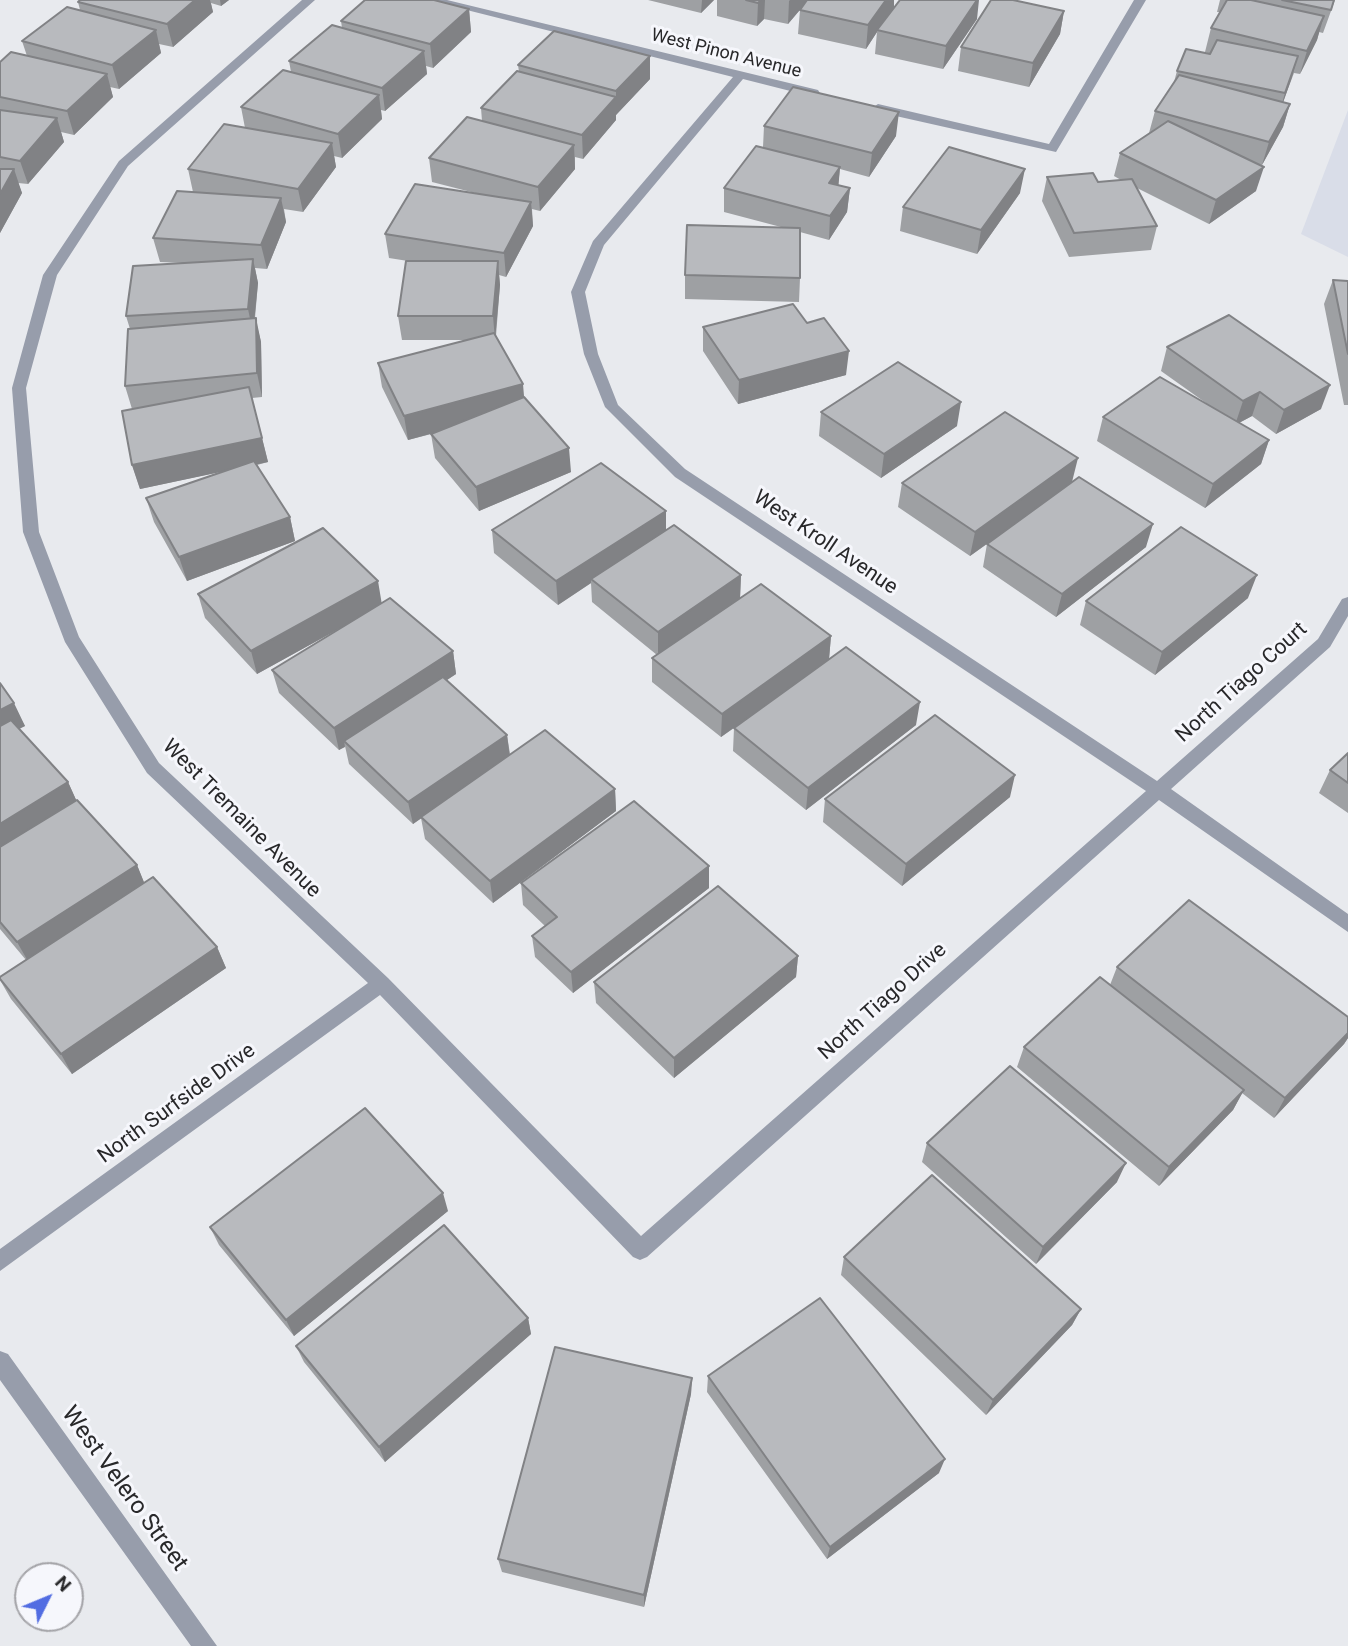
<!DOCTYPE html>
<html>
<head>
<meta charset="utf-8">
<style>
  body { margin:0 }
  #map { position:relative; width:1348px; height:1646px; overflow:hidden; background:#e8eaee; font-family:Roboto,sans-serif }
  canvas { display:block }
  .north { position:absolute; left:14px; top:1562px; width:70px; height:70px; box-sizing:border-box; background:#f6f7fc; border:2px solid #a4a4a8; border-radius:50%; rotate:47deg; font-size:19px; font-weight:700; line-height:28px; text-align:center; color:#28282a }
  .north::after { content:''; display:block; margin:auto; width:24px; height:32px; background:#526de2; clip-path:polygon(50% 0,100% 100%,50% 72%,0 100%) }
</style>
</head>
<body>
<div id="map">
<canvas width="1348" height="1646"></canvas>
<div class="north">N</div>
</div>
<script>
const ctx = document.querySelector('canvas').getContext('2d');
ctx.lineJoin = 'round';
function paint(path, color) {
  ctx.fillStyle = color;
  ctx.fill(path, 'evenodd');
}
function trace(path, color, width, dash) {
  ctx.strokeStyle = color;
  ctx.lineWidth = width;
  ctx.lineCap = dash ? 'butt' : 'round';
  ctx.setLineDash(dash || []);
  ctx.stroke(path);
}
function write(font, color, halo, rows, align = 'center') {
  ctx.font = font + ' Roboto,sans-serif';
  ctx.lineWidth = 6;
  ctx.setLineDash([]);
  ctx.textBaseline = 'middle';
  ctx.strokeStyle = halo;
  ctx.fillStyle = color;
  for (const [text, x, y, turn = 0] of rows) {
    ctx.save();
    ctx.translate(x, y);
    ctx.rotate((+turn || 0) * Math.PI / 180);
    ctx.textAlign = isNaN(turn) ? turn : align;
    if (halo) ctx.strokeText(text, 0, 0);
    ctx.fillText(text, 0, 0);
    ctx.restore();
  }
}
paint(new Path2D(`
  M1348 110V257L1301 234Z`), '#d9dde8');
paint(new Path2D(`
  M302 0H315L128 166 57 275 26 388 39 532 79 637 159 763 388 978 641 1236 1146 791 675 477 605 407 584 354 571 292 593 241 733 77 427 0H447L818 90 820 93 814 97 743 79 604 245 585 292 598 354 618 405 685 469 1157 781 1318 639 1342 599 1348 597V616L1330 647 1171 789 1348 914V932L1159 800 647 1257 640 1260 633 1257 380 995 0 1271V1249L368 983 147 773 65 642 23 532 12 388 43 275 119 161Z
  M1134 0H1146L1056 152 878 112 872 108 878 104 1049 144Z
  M0 1351 8 1354 217 1646H191L0 1380Z`), '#979dab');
paint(new Path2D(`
  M80 0H229L221 6 211 3 213 12 173 47 159 44 161 53 119 89 110 87 113 97 74 135 61 132 64 142 28 184 18 183 22 193 0 233V62L27 56 22 41 80 10 78 2Z
  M648 0H714L701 13Z
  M717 0H894V8L977 19 943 69 875 54 877 32 866 49 798 34 800 10 788 24 764 19 757 26 717 16Z
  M1220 0H1335L1323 33 1319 32 1317 40 1300 74 1294 73 1283 102 1290 104 1283 127 1262 165 1257 164 1256 191 1209 224 1137 188 1157 226 1151 250 1069 257 1042 201 1047 177 1098 182 1121 180 1114 176 1120 153 1149 133 1155 111 1174 82 1177 71 1210 54 1205 52 1211 28 1220 12H1217Z
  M469 9 471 32 433 68 426 66 427 74 385 111 381 110 382 119 342 158 334 156 336 167 303 212 284 209 286 222 267 269 255 268 258 283 255 318 261 342 262 397 252 398 268 462 257 465 290 517 295 541 187 581 154 522 146 498 224 471 140 489 132 465V409L125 386 130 329 126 316 183 263 160 262 153 238 193 192 188 169 245 128 241 107 291 72 289 61 342 28 341 21Z
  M1064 11 1060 34 1029 87 958 71 961 47Z
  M650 56V79L616 115V120L583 159 575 157V169L540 211 532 209 533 226 506 277 499 275 500 285 496 336 524 398 571 472 479 511 435 458 431 434 435 433 408 440 382 387 378 363 467 340H402L398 316 408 261 389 258 385 234 475 193 432 182 429 158 482 121 481 108 519 72 518 65Z
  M764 126 896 136 869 177 840 169 838 185 850 188 847 212 829 240 800 232V278L799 302 685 299V275L781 227 724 212V188L763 147Z
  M1020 193 977 254 900 231 903 207Z
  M1333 280 1348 281V405H1344L1324 304Z
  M703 327 846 375 738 404 703 351Z
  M1167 347 1321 409 1276 434 1252 416 1239 423 1269 440 1261 464 1205 508 1097 441 1103 417 1206 403 1161 371Z
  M821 412 957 426 881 478 819 436Z
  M1072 482 1146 547 1056 617 983 567 987 544 970 556 898 507 902 483Z
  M666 511V530L741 575 740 598 831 636 829 659 916 725 806 810 733 751 734 728 721 737 652 682V658L657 655 592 602 591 583 558 605 494 553 492 530Z
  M198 594 382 603 453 651 456 674 447 680 507 735 510 754 615 789 616 811 493 903 425 839 421 818 413 824 349 764 345 746 339 750 279 693 272 670 346 625 257 674 205 618Z
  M1248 598 1155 675 1080 625 1086 601Z
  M0 683 25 726 19 729 68 782 76 800 137 865 144 883 217 947 226 968 72 1074 11 999 0 980 26 960 0 929Z
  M1348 753V813L1319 793 1330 770Z
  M1010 797 902 886 823 822 825 799Z
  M709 866V888L573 993 535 957 532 936 545 926 523 905 521 883Z
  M798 956 796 977 674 1078 596 1003 594 982Z
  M1117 967 1348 1017V1038L1344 1044 1274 1118 1242 1093 1233 1110 1159 1186 1017 1067 1024 1047 1110 985Z
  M927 1143 1117 1182 1036 1264 922 1162Z
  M448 1211 294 1336 219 1245 210 1227Z
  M844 1257 1081 1309 1072 1325 986 1415 841 1275Z
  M528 1318 531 1334 385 1462 304 1362 296 1346Z
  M708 1376 939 1473 827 1559 707 1392Z
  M692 1378 691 1394 644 1607 502 1572 498 1559Z`), '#9ea0a3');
paint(new Path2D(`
  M195 0H210L213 12 173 47 167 24Z
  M220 0H229L221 6Z
  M702 0H714L701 13Z
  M761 0H765L764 19 757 26 758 3Z
  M790 0H808L788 24 789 1Z
  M886 0H894V8L877 30V32L866 49 868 25Z
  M977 0H979L977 19 943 69 946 46Z
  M469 9 471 32 433 68 430 44Z
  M1064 11 1060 34 1029 87 1033 63Z
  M1324 16 1317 40 1300 74 1307 51Z
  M156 30 161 53 119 89 112 65Z
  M424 51 427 74 385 111 382 88Z
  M650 56V79L616 115V91Z
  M1298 56 1291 80 1278 117 1285 93Z
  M107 74 113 97 74 135 67 111Z
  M379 95 382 119 342 158 338 134Z
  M616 97V120L583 159 582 135Z
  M1290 104 1283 127 1262 165 1269 142Z
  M899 112 896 136 869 177 872 153Z
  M57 118 64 142 28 184 20 161Z
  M332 143 336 167 303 212 298 189Z
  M574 145 575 169 540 211 538 187Z
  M840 167 838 191 829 183Z
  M1264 167 1256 191 1209 224 1216 200Z
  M14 169 22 193 0 233V194Z
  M1025 169 1020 193 977 254 981 230Z
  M850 188 847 212 829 240 830 216Z
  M281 198 286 222 267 269 261 245Z
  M531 202 533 226 506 277 504 253Z
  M253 259 258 283 253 333 248 309Z
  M498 261 500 285 495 340 493 316Z
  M256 318 261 342 262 397 257 373Z
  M849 351 846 375 738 404 739 380Z
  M523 384 525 408 408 440 404 416Z
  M1330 385 1321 409 1276 434 1284 410Z
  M1260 392 1252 416 1235 425 1243 401Z
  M961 402 957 426 881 478 884 454Z
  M262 438 268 462 140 489 132 465Z
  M1269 440 1261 464 1205 508 1213 484Z
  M569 448 571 472 479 511 476 487Z
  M1078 458 1072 482 970 556 975 532Z
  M666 511V535L591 579V583L558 605 556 581Z
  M290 517 295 541 187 581 179 557Z
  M1153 524 1146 547 1056 617 1062 594Z
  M741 575 740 599 658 655V632Z
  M1257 575 1248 598 1155 675 1162 652Z
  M378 581 382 605 257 674 251 651Z
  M831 636 829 659 721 737 722 714Z
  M453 651 456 674 348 745 344 741 345 747 339 750 334 728Z
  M920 702 916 725 806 810 808 788Z
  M14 703 25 726 0 738V710Z
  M507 735 510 758 413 824 408 802Z
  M1015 775 1010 797 902 886 906 864Z
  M68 782 78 804 0 853V824Z
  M615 789 616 811 493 903 490 881Z
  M137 865 146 887 29 963 17 942Z
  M709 866V888L573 993 571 972Z
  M217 947 226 968 72 1074 61 1054Z
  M798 956 796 977 674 1078V1058Z
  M1348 1033V1038L1344 1044 1274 1118 1285 1098Z
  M1244 1090 1233 1110 1159 1186 1169 1167Z
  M1126 1163 1117 1182 1036 1264 1043 1247Z
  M443 1193 448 1211 294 1336 286 1320Z
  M1081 1309 1072 1325 986 1415 993 1400Z
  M528 1318 531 1334 385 1462 379 1447Z
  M692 1378 691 1394 644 1607V1595Z
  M945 1459 939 1473 827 1559 830 1547Z`), '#818285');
const building = new Path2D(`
  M80 0H195L167 24 78 2Z
  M365 0H434L469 9 430 44 341 21Z
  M746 0H761L758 3Z
  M807 0H886L868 25 800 10Z
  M900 0H977L946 46 877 30Z
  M991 0H1013L1064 11 1033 63 961 47Z
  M1227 0H1251L1324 16 1307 51 1211 28Z
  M1282 0H1334L1331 10Z
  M67 7 156 30 112 65 22 41Z
  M332 25 424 51 382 88 289 61Z
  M554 31 650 56 616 91 518 65Z
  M1217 40 1298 56 1285 93 1177 71 1186 49 1210 54Z
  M11 52 107 74 67 111 0 97V62Z
  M283 70 379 95 338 134 241 107Z
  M517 71 616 97 582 135 481 108Z
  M1179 75 1290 104 1269 142 1155 111Z
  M793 87 899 112 872 153 764 126Z
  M0 110 57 118 20 161 0 157Z
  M467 117 574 145 538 187 429 158Z
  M1168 121 1264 167 1216 200 1120 153Z
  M224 124 332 143 298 189 188 169Z
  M756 146 840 167 829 183 850 188 830 216 724 188Z
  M949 147 1025 169 981 230 903 207Z
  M0 169H14L0 194Z
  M1093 173 1098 182 1132 179 1157 226 1074 233 1047 177Z
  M415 184 531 202 504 253 385 234Z
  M177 191 281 198 261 245 153 238Z
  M687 225 800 228V278L685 275Z
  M253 259 248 309 126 316 133 266Z
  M406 261H498L493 316H398Z
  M1333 280 1348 281V354Z
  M793 304 807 323 824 318 849 351 739 380 703 327Z
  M1229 315 1330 385 1284 410 1260 392 1243 401 1167 347Z
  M256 318 257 373 125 386 128 329Z
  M494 333 523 384 404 416 378 363Z
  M898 362 961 402 884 454 821 412Z
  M1160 377 1269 440 1213 484 1103 417Z
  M249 387 262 438 132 465 122 411Z
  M524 397 569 448 476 487 431 434Z
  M1005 412 1078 458 975 532 902 483Z
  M254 461 290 517 179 557 146 498Z
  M601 463 666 511 556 581 492 530Z
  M1079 477 1153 524 1062 594 987 544Z
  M674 525 741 575 658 632 591 579Z
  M1181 527 1257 575 1162 652 1086 601Z
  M323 528 378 581 251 651 198 594Z
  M761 584 831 636 722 714 652 658Z
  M390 598 453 651 334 728 272 670Z
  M846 647 920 702 808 788 734 728Z
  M443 677 507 735 408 802 344 741Z
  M0 683 14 703 0 710Z
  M935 715 1015 775 906 864 825 799Z
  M11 720 68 782 0 824V726Z
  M545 730 615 789 490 881 421 817Z
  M1348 753V783L1330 770Z
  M77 800 137 865 17 942 0 922V847Z
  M634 801 709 866 571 972 532 936 557 917 521 883Z
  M153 877 217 947 61 1054 0 979V977Z
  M718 886 798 956 674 1058 594 982Z
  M1189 900 1348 1017V1033L1285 1098 1117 967Z
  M1100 977 1244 1090 1169 1167 1024 1047Z
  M1010 1066 1126 1163 1043 1247 927 1143Z
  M365 1108 443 1193 286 1320 210 1227Z
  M932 1175 1081 1309 993 1400 844 1257Z
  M444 1225 528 1318 379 1447 296 1346Z
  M820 1298 945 1459 830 1547 708 1376Z
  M555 1347 692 1378 644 1595 498 1559Z`);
paint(building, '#b8babe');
trace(building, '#818285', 2);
write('18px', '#28282a', '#f6f7fc', [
  ["West Pinon Avenue",726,54,14]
]);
write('21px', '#28282a', '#f6f7fc', [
  ["West Kroll Avenue",825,543,34],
  ["North Tiago Court",1242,683,-42],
  ["West Tremaine Avenue",241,819,45],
  ["North Tiago Drive",883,1002,-42],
  ["North Surfside Drive",177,1104,-36]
]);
write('24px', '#28282a', '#f6f7fc', [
  ["West Velero Street",124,1489,54]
]);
</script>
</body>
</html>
